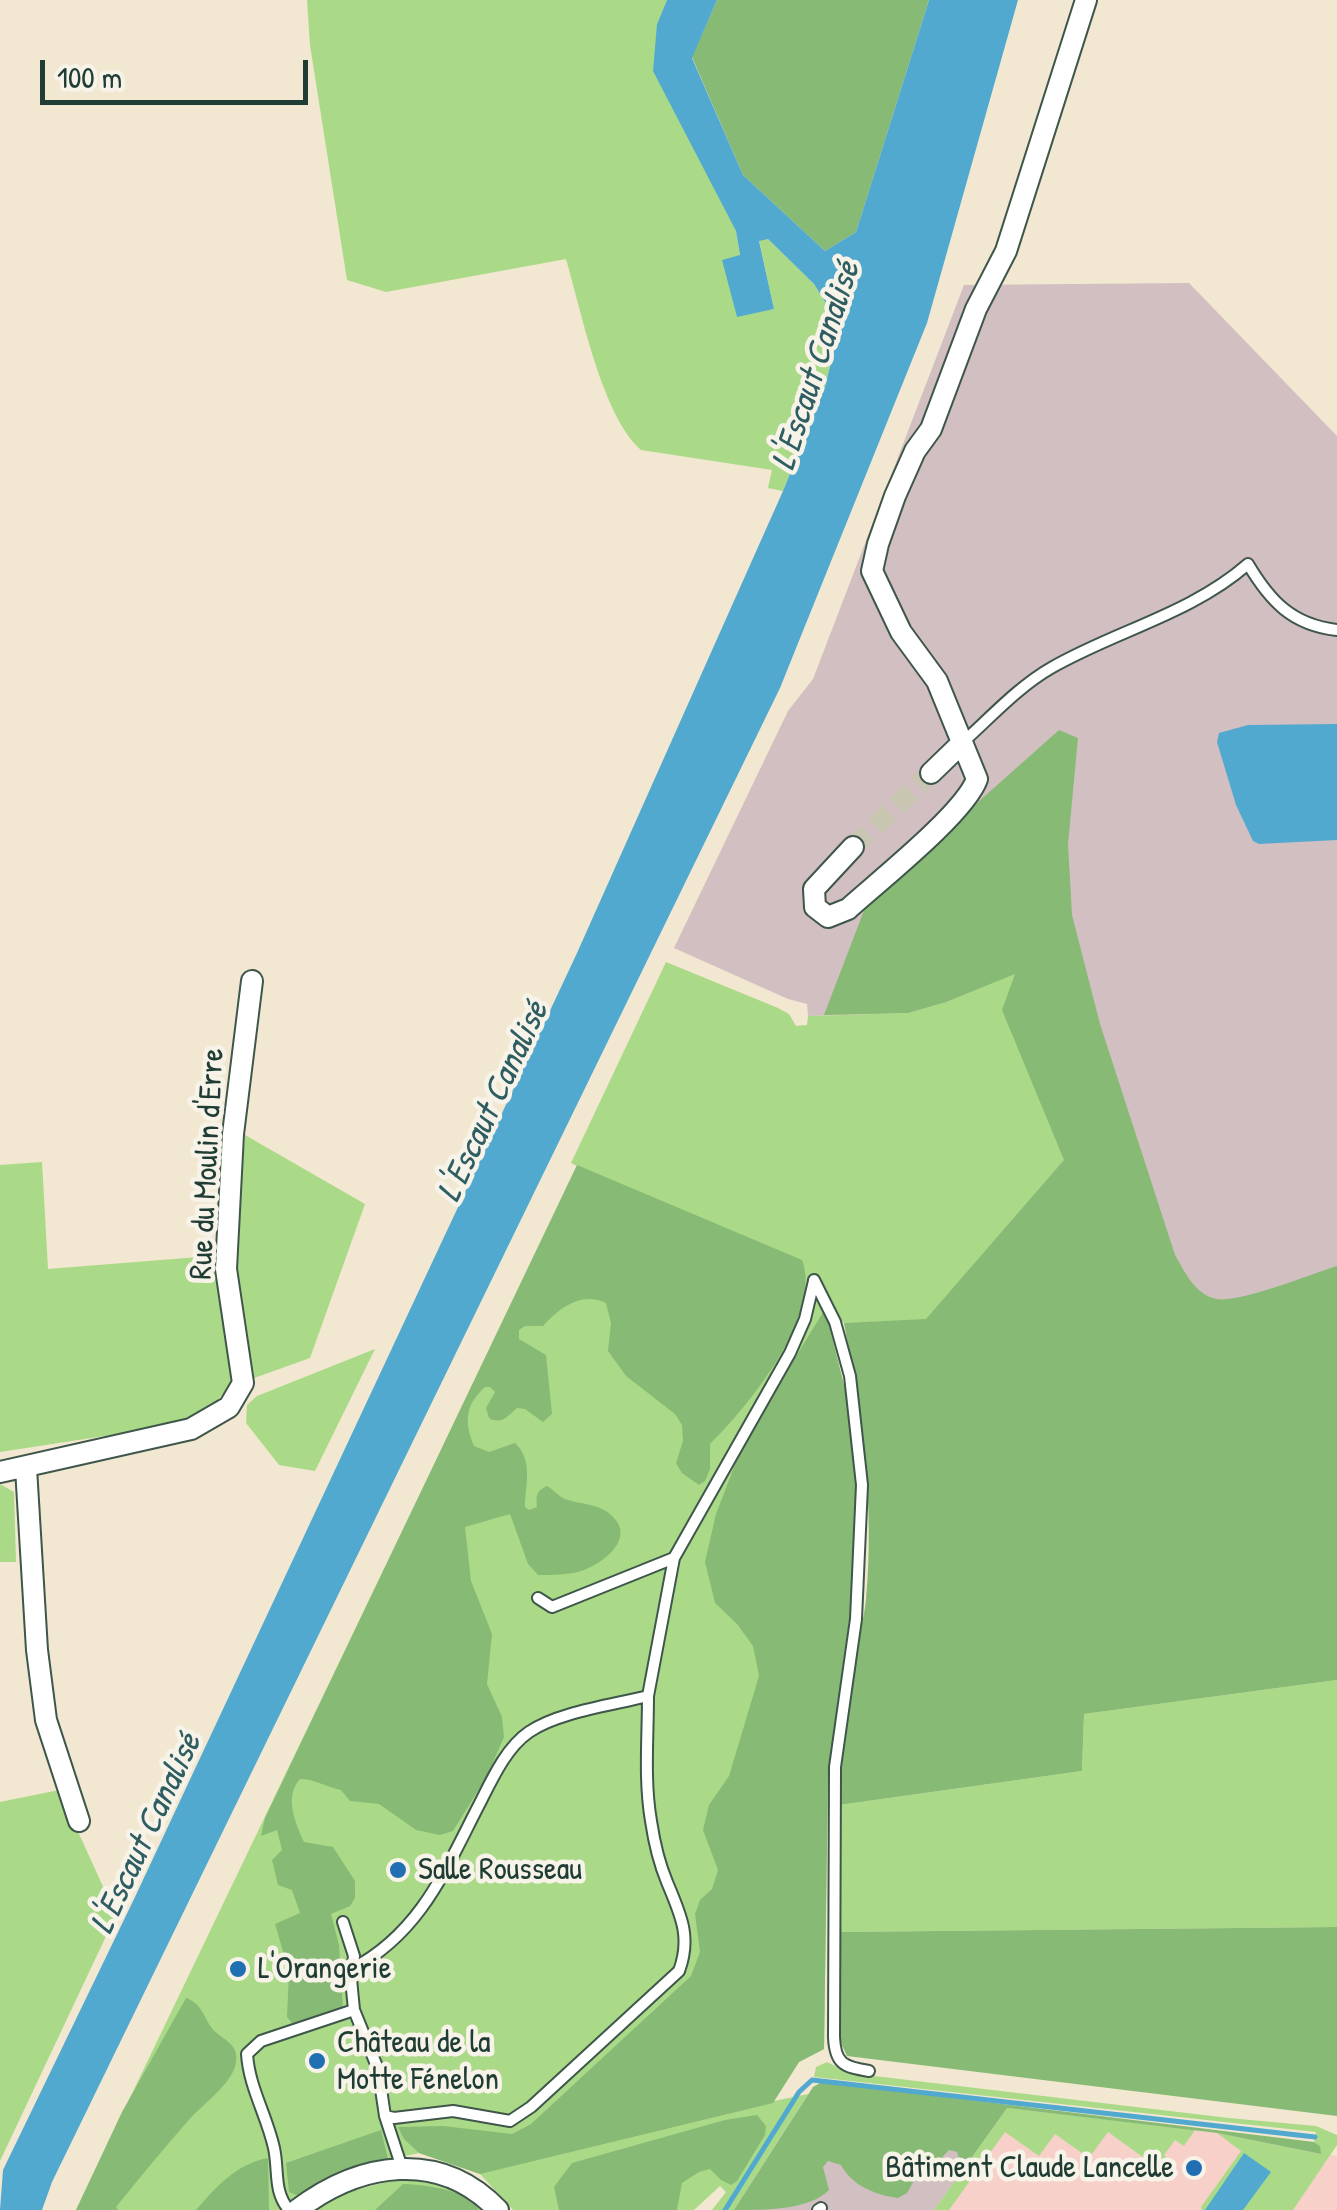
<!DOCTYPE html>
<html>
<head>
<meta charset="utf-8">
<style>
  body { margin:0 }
  #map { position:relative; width:1337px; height:2210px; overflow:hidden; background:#f2e7d0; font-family:"Patrick Hand",sans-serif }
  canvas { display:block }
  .scale { position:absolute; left:40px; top:60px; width:268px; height:45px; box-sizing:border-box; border:5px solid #1f3d34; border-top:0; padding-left:12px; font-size:30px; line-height:35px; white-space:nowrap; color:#1f3d34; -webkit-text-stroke:8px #f7f3e8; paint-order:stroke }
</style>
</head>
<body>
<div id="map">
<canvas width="1337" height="2210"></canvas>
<div class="scale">100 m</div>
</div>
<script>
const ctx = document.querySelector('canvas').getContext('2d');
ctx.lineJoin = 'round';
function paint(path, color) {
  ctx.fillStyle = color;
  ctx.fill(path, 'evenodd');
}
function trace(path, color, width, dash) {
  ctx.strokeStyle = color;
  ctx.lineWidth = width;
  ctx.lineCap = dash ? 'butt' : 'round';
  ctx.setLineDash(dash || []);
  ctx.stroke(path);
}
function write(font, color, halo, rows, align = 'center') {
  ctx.font = font + ' "Patrick Hand",sans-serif';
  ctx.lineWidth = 9;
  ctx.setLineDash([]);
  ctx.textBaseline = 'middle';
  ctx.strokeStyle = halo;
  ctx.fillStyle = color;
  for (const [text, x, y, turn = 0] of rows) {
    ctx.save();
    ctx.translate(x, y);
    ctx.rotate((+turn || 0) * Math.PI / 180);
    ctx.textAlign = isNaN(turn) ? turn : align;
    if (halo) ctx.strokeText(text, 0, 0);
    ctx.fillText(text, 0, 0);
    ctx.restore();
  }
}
paint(new Path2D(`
  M1007 2108 1217 2133 1337 2156V2210H934Z`), '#f7d1c9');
paint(new Path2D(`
  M1189 283 1337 436V1331L868 1483 862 1415 844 1323 926 1319 908 1013 808 1016 807 1004 788 999 674 948 788 711 813 679 964 285Z
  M808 2094 1007 2108 934 2210H734Z`), '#d2bfc1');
paint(new Path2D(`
  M307 0H667L657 24 736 231 740 256 723 260 737 316 774 309 759 240 768 239 814 284 827 305 836 342 825 387 783 491 768 488 772 470 641 450C602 416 581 310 566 259L386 292 347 280 310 45Z
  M666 962 778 1008 789 1014 796 1026 807 1025 808 1016 908 1013 946 1002 1016 973 1003 1010 1064 1160 926 1320 844 1323 825 1311 850 1409 858 1500 856 1569 828 1773 824 2049 799 2062 774 2101 808 2094 734 2210H712L726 2192 720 2186 694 2210H513L480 2174 419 2153 369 2164 285 2210H76L555 1213 577 1166 571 1163Z
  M245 1135 365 1204 310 1358 229 1387 205 1414 170 1426 0 1452V1165L42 1162 48 1269 236 1254Z
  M375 1349 315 1471 279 1465 246 1423 247 1405 257 1396Z
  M0 1484 14 1492 16 1562H0Z
  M1337 1680V1927L838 1932 839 1805 1082 1771 1084 1714Z
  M59 1790 116 1915 0 2161V1802Z
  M827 2062 849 2073 1229 2118 1316 2126 1337 2135V2145L1293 2210H1202L1201 2207 1241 2151 1217 2133 1320 2154V2146L1314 2142 1316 2132 814 2077 816 2067Z
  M1007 2108 1195 2130 1184 2146 1175 2140 1164 2155 1172 2163 1165 2173 1108 2132 1089 2158 1055 2134 1039 2156 1005 2132 949 2210H934Z
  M401 2178 452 2186 487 2210H312L337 2195Z`), '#aada88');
paint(new Path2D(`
  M717 0H929L856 232 825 251 743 175 692 57Z
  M1059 730 1078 738 1068 844 1072 915 1100 1024 1175 1255C1185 1272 1195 1295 1217 1299 1239 1303 1312 1274 1337 1266V1680L1084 1714 1082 1771 839 1805C839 1760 841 1711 851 1667 856 1643 864 1623 866 1599 875 1505 862 1415 844 1323L926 1319 1064 1160 1002 1010 1015 974 946 1002 908 1013 824 1015 868 900Z
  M577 1165 802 1260C823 1315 748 1407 710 1444V1469L705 1481 699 1485 682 1473 676 1463 683 1441 682 1425 675 1414 626 1376 608 1351 611 1323 606 1303C582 1291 559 1308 543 1326H525L519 1330V1339L546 1355 552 1414 543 1422 525 1409 517 1408C508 1416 501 1425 489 1418L486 1408 495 1392 490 1387H485C465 1405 464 1422 474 1446L489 1452 515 1443C534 1461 525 1486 525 1507L529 1510 537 1507C536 1496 536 1491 547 1486 553 1489 559 1497 565 1499 582 1505 602 1503 615 1519 633 1540 603 1563 584 1570 570 1575 553 1575 538 1575L528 1564 510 1514 465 1527 471 1581 492 1634 487 1684 502 1717 504 1737 487 1776 453 1831 440 1835 416 1830 379 1804 350 1801 341 1790C326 1787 315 1779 300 1779 284 1797 295 1822 304 1842L333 1847 355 1881V1898L350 1906 331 1914 339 1945 343 2009 292 2023 287 2017 289 1972 275 1924 300 1913 292 1890 278 1885 272 1860 282 1850 277 1830 261 1836 265 1818Z
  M825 1309 850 1409 858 1500 856 1569 828 1773 824 2049 799 2062 773 2103 480 2174 419 2153 404 2139 398 2127 443 2126 512 2134 531 2124 691 1976 700 1952 695 1914 700 1900 712 1889 718 1870 703 1830 709 1805 729 1776 759 1676 753 1646 737 1624 715 1603 705 1562 716 1514 744 1441Z
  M1337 1927V2116L847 2056 841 2043 838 1932Z
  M186 1998C201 2003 203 2015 211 2027 219 2039 240 2042 236 2063 232 2085 200 2106 187 2122 162 2150 139 2179 116 2207L118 2210H76L122 2112Z
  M822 2082 1314 2142 1320 2146 1321 2154 1217 2133 1007 2108 962 2171 957 2152 949 2150 932 2168 916 2177 907 2193 898 2198C876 2195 852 2186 841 2165L828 2161 823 2167 829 2190C810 2210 766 2210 734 2210L813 2087Z
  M757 2115 766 2126 765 2135 737 2181 731 2185 721 2180 710 2169 699 2172 682 2183 677 2210H559L554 2187 572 2163 725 2120Z
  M381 2130 388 2159 301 2197 289 2192 286 2163Z
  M268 2158 269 2210H196C216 2187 236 2164 268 2158Z
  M403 2184C427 2185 465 2189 479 2210H375Z`), '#87ba74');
paint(new Path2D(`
  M667 0H717L692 58 743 175 825 251 856 232 929 0H1018L927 323 780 688 52 2182 42 2210H0L3 2170 135 1897 577 953 783 491 825 387 836 342 827 305 814 284 768 239 759 241 774 309 737 317 722 260 740 255 736 231 653 71 657 24Z
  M1337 724V840L1259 844 1253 841 1236 805 1217 742 1219 733 1248 725Z
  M1244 2153 1271 2172 1243 2210H1205Z`), '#52a9cf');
trace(new Path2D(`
  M725 2210 799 2092 812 2080 1315 2137`), '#52a9cf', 5);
trace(new Path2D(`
  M853 847 931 773`), '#c8c5b1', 20, [20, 10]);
const service = new Path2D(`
  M962 743C990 718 1018 687 1051 668 1115 631 1191 614 1248 564 1270 601 1292 625 1337 630
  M814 1280 835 1322 850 1376 862 1485 856 1619 835 1767 834 2037C835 2064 844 2067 869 2071
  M538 1598 552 1607 674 1558
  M648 1696 674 1558 790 1353 805 1319 814 1281
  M343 1922 354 1956 351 1979 354 2010 378 2069 385 2116 402 2168
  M352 1969C422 1932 446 1868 481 1801 493 1777 507 1747 529 1732 558 1712 613 1705 648 1696 648 1738 644 1780 651 1821 654 1841 659 1863 667 1882 680 1914 692 1936 679 1971L531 2107 510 2121 453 2111 394 2118 385 2116
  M289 2210C273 2191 279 2171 274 2148 267 2116 249 2087 247 2054L261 2041 354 2010
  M818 2210 821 2208`);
const minor = new Path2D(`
  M931 773 962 743
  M853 847 814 889 815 907 828 917 848 909C879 881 965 813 977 779L937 681 901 632 872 571 878 544 895 496 915 451 931 429 976 309 1006 251 1086 0
  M26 1468 37 1650 46 1720 79 1821
  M0 1472 191 1429 229 1407 243 1383 226 1269 233 1134 252 981
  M297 2210C360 2162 440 2149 498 2210`);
trace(service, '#3f564b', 14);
trace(minor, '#3f564b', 24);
trace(service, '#fff', 10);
trace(minor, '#fff', 20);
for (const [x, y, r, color] of [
  [398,1870,10,"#1f6fb2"],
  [238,1969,10,"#1f6fb2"],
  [317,2061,10,"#1f6fb2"],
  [1194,2168,10,"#1f6fb2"]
]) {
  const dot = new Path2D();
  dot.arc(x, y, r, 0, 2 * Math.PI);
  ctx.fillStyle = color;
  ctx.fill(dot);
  trace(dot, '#f7f3e8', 4);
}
write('32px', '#1f3d34', '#f7f3e8', [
  ["Rue du Moulin d'Erre",208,1164,-87]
]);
write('32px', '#1f3d34', '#f7f3e8', [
  ["Salle Rousseau",418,1870],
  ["L'Orangerie",258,1969],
  ["Château de la",337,2043],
  ["Motte Fénelon",337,2080],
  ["Bâtiment Claude Lancelle",1174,2168,"right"]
], 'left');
write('italic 35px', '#2e5d62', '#f7f3e8', [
  ["L'Escaut Canalisé",817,366,-72],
  ["L'Escaut Canalisé",494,1102,-65],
  ["L'Escaut Canalisé",147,1834,-65]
]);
</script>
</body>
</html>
